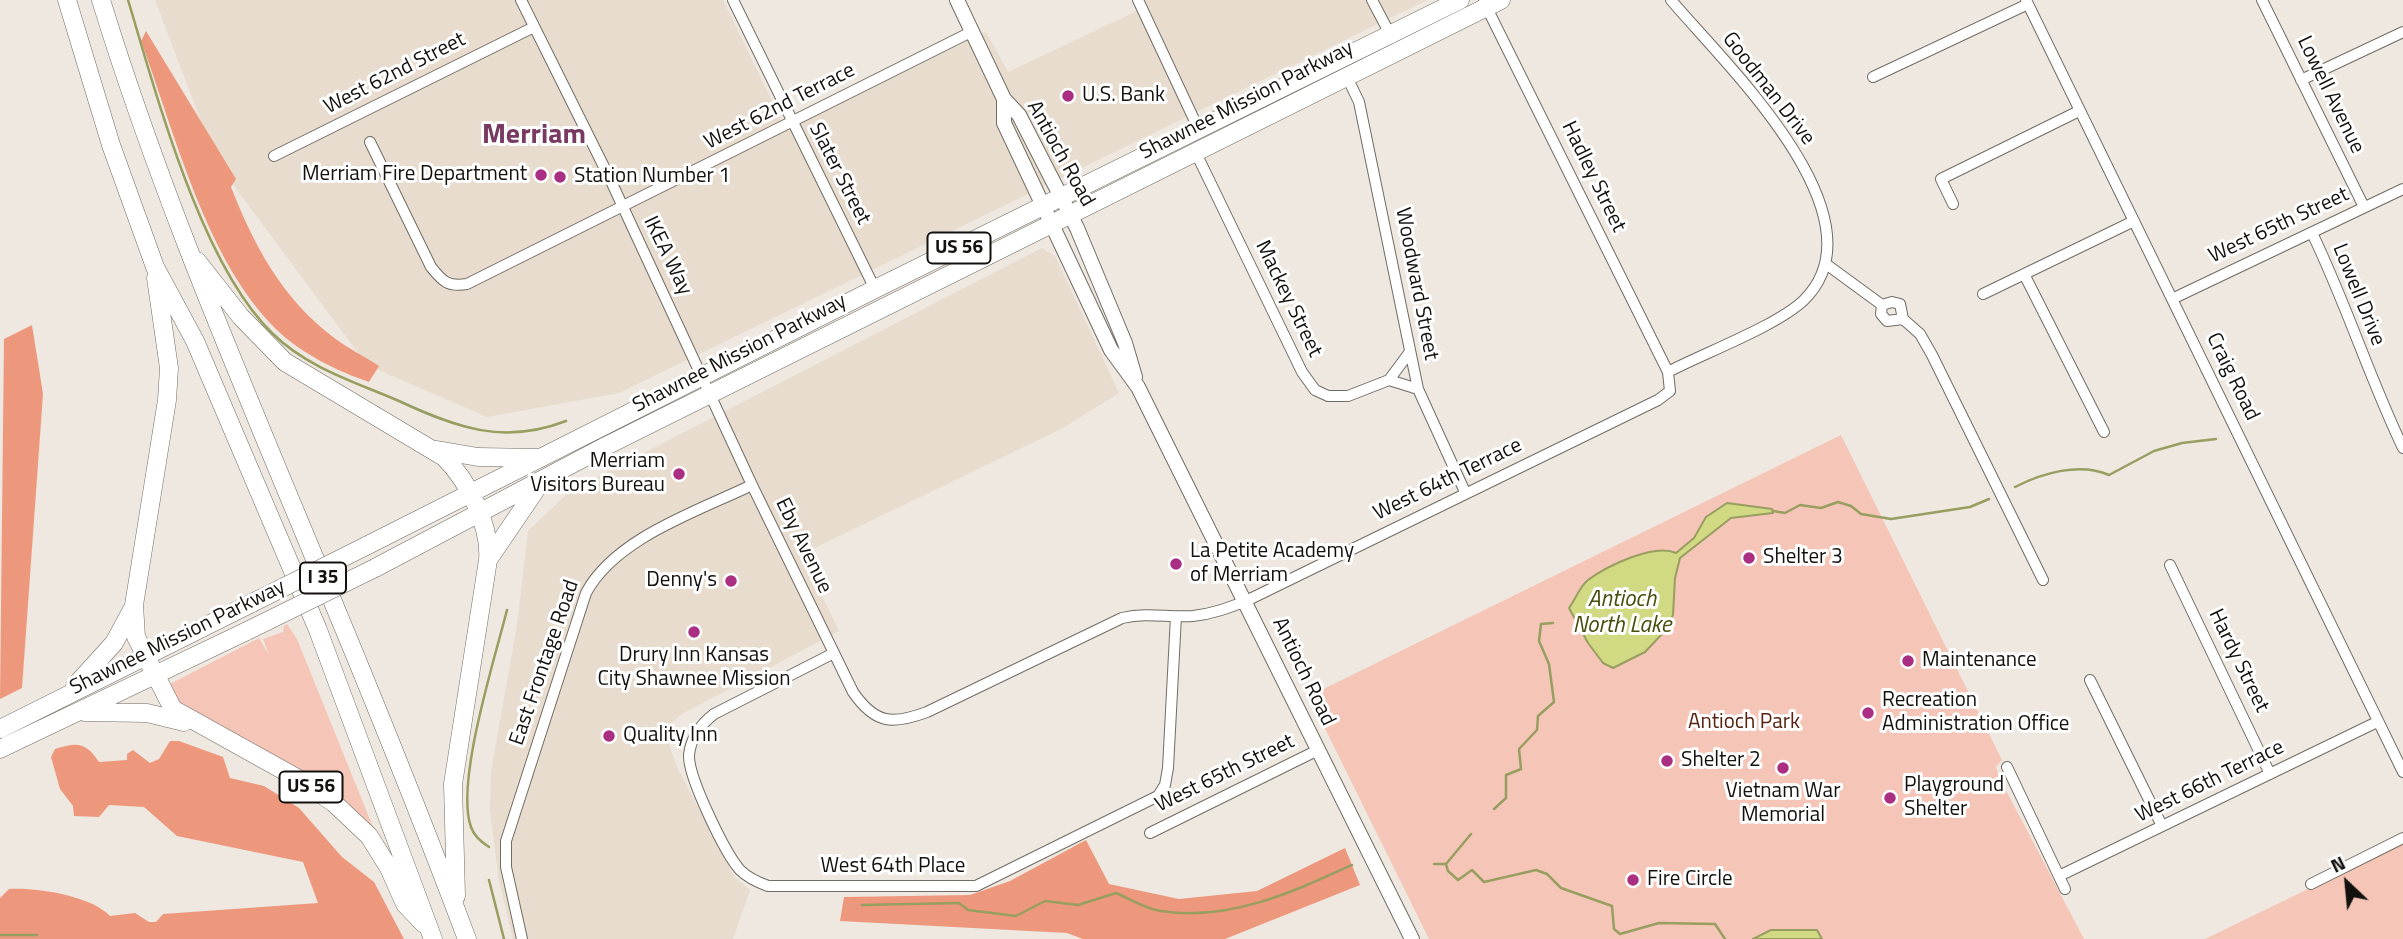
<!DOCTYPE html>
<html>
<head>
<meta charset="utf-8">
<style>
  body { margin:0 }
  #map { position:relative; width:2403px; height:939px; overflow:hidden; background:#eee8e0; font-family:"Titillium Web",sans-serif }
  canvas { display:block }
  .north { position:absolute; left:2312px; top:848px; width:70px; height:70px; -webkit-text-stroke:5px #fff; paint-order:stroke; rotate:334deg; font-size:19px; font-weight:700; line-height:28px; text-align:center; color:#13110e }
  .north::after { content:''; display:block; margin:auto; width:24px; height:32px; background:#13110e; clip-path:polygon(50% 0,100% 100%,50% 72%,0 100%) }
</style>
</head>
<body>
<div id="map">
<canvas width="2403" height="939"></canvas>
<div class="north">N</div>
</div>
<script>
const ctx = document.querySelector('canvas').getContext('2d');
ctx.lineJoin = 'round';
function paint(path, color) {
  ctx.fillStyle = color;
  ctx.fill(path, 'evenodd');
}
function trace(path, color, width, dash) {
  ctx.strokeStyle = color;
  ctx.lineWidth = width;
  ctx.lineCap = dash ? 'butt' : 'round';
  ctx.setLineDash(dash || []);
  ctx.stroke(path);
}
function write(font, color, halo, rows, align = 'center') {
  ctx.font = font + ' "Titillium Web",sans-serif';
  ctx.lineWidth = 6;
  ctx.setLineDash([]);
  ctx.textBaseline = 'middle';
  ctx.strokeStyle = halo;
  ctx.fillStyle = color;
  for (const [text, x, y, turn = 0] of rows) {
    ctx.save();
    ctx.translate(x, y);
    ctx.rotate((+turn || 0) * Math.PI / 180);
    ctx.textAlign = isNaN(turn) ? turn : align;
    if (halo) ctx.strokeText(text, 0, 0);
    ctx.fillText(text, 0, 0);
    ctx.restore();
  }
}
paint(new Path2D(`
  M155 0H723L786 130 986 32 1008 72 1135 12 1145 0H1427L619 393 487 417 367 365 217 163Z
  M1042 248 1055 256 1119 393 1061 429 802 554 839 631 680 715 664 730 677 767 734 877 750 890 733 939H513L499 881 490 811 491 772 517 625 528 531 570 491Z`), '#e7dccd');
paint(new Path2D(`
  M1841 435 2002 760 1996 767 2000 779 2084 939H1429L1309 696Z
  M287 624 297 639 375 832 182 710 168 685 259 638 269 655 263 639 283 632 284 626Z
  M2403 843V939H2205Z`), '#f5c6b7');
paint(new Path2D(`
  M146 31 236 179 231 187C254 246 282 298 333 337 347 348 364 356 379 366L369 382C337 371 302 354 277 330 206 261 175 133 141 41Z
  M32 325 43 394 22 688 0 699 4 339Z
  M170 741H179L223 757 230 778 264 786 299 808 342 857 374 882 404 939H0V898L9 889C36 887 92 896 110 916L135 913 149 922H156L163 914 318 903 303 862 177 836 144 807 109 805 99 817 74 816 73 806 60 789 51 757 55 749C77 742 86 742 99 762L127 760V754L133 750 150 763 159 759Z
  M1086 840 1109 884 1179 899 1257 891 1345 848 1360 885 1225 939H1083L1067 933 840 921 844 897 970 895 1010 881Z`), '#ed987c');
const water = new Path2D(`
  M1727 503 1772 509 1773 513 1731 518 1680 558 1675 578 1673 615 1663 633 1645 652 1613 668 1603 663 1588 643 1569 608C1575 600 1580 586 1588 580 1607 566 1654 543 1676 553L1694 538 1706 517Z
  M1771 930H1817L1822 939H1753Z`);
paint(water, '#d1d983');
trace(water, '#989d60', 2);
trace(new Path2D(`
  M128 0C157 96 201 265 273 334 308 368 355 382 399 401 457 428 504 445 566 421
  M2015 487C2042 473 2080 462 2109 475L2154 451 2182 443 2216 439
  M1773 511 1785 513 1800 505 1821 508 1838 502 1851 506 1861 514 1891 519 1970 507 1989 499
  M1494 809 1506 798V775L1521 769 1519 749 1537 730 1538 716 1554 702 1549 664 1539 641 1541 624 1553 623
  M489 847C481 842 474 836 471 827 455 783 495 658 507 610
  M1434 864H1446L1471 834
  M1446 864 1448 871 1458 880 1472 870 1484 882 1536 870 1547 874 1561 888 1612 906 1614 929 1620 934 1659 923 1715 924 1725 939
  M489 880 504 939
  M862 905 959 903 968 910 1016 916 1045 901 1078 905 1116 893C1130 899 1146 909 1161 911 1228 922 1293 892 1352 865
  M0 935H37`), '#989d60', 2.5);
const minor = new Path2D(`
  M521 0 610 179 752 485 853 692C875 724 892 725 927 712L1122 618C1150 612 1167 618 1193 616 1212 614 1228 608 1246 601L1658 400 1670 391 1668 372C1704 353 1777 326 1804 300 1888 217 1723 62 1671 0
  M733 0 875 289
  M1138 0 1199 130
  M1372 0 1392 38
  M2026 0 2403 772
  M2262 0 2364 207
  M1484 2 1668 372
  M1347 77 1359 102 1418 389 1465 492
  M1873 77 2028 4
  M2301 80 2403 32
  M370 142 431 267C443 282 448 287 467 284L973 31
  M1196 153 1302 372 1315 390 1328 396H1348L1389 380 1418 389
  M274 156 534 27
  M1953 204 1941 179 2079 111
  M2312 233C2346 303 2369 377 2403 448
  M1826 264 1882 305 1892 302 1900 304 1903 319
  M2024 274 2104 432
  M1983 294 2134 221
  M2172 299 2403 189
  M1882 305 1881 314 1887 321 1903 319
  M1903 319 1920 334 1932 355 2043 580
  M1389 380 1409 353
  M2170 565 2270 774
  M834 653 714 714C700 725 691 737 689 755 688 777 725 853 740 870 748 878 757 882 768 886H976L1158 796 1165 785 1168 768 1176 616
  M2090 680 2162 826
  M2007 767 2065 889
  M1150 833 1318 750
  M2059 876 2377 722
  M2311 884 2403 838
  M522 939 506 867V841L586 593C615 538 698 511 752 485`);
const major = new Path2D(`
  M957 0 1004 99 1019 115 1077 228 1125 343 1135 377
  M1004 99V123L1111 350 1138 387 1412 939`);
const highway = new Path2D(`
  M67 0 111 145 155 267 195 341 318 630 433 939
  M101 0C159 189 236 369 312 552 366 680 418 809 467 939
  M197 261 241 317 285 362 444 457C468 481 491 526 488 560L453 784 456 896
  M156 278 169 368 167 400 134 605 136 637 173 709 297 778 334 803 369 836 389 868 405 904 424 924
  M437 450 478 457 538 458
  M366 546 875 289 1460 0
  M488 560 539 485
  M375 568 606 446 1501 0
  M75 686 114 643 133 608
  M84 712 147 713 184 722
  M0 729 252 603
  M0 749 247 631`);
trace(minor, '#716c64', 12);
trace(major, '#716c64', 16);
trace(highway, '#716c64', 19);
trace(minor, '#fff', 10);
trace(major, '#fff', 14);
trace(highway, '#fff', 18);
const highwayBridge = new Path2D(`
  M252 603 366 546
  M247 631 375 568`);
trace(highwayBridge, '#716c64', 19, []);
trace(highwayBridge, '#fff', 18);
for (const [x, y, r, color] of [
  [1068,96,7,"#aa2e81"],
  [541,175,7,"#aa2e81"],
  [560,177,7,"#aa2e81"],
  [679,474,7,"#aa2e81"],
  [1749,558,7,"#aa2e81"],
  [1176,564,7,"#aa2e81"],
  [731,581,7,"#aa2e81"],
  [694,632,7,"#aa2e81"],
  [1908,661,7,"#aa2e81"],
  [1868,713,7,"#aa2e81"],
  [609,736,7,"#aa2e81"],
  [1667,761,7,"#aa2e81"],
  [1783,768,7,"#aa2e81"],
  [1890,798,7,"#aa2e81"],
  [1633,880,7,"#aa2e81"]
]) {
  const dot = new Path2D();
  dot.arc(x, y, r, 0, 2 * Math.PI);
  ctx.fillStyle = color;
  ctx.fill(dot);
  trace(dot, '#fff', 2.5);
}
for (const [x, y, w] of [
  [959,248,63],
  [323,578,46],
  [311,787,63]
]) {
  const box = new Path2D();
  box.roundRect(x - w / 2, y - 15.5, w, 31, 5);
  ctx.fillStyle = '#fff';
  ctx.fill(box);
  trace(box, '#13110e', 2);
}
write('bold 19px', '#13110e', null, [
  ["US 56",959,248],
  ["I 35",323,578],
  ["US 56",311,787]
]);
write('21px', '#13110e', '#fff', [
  ["West 62nd Street",395,74,-27],
  ["Goodman Drive",1768,89,52],
  ["Lowell Avenue",2330,95,64],
  ["Shawnee Mission Parkway",1247,101,-27],
  ["West 62nd Terrace",780,107,-27],
  ["Antioch Road",1060,154,61],
  ["Slater Street",839,174,63],
  ["Hadley Street",1593,177,64],
  ["West 65th Street",2279,226,-25],
  ["IKEA Way",667,256,64],
  ["Woodward Street",1416,284,79],
  ["Lowell Drive",2358,295,68],
  ["Mackey Street",1288,299,64],
  ["Shawnee Mission Parkway",740,354,-27],
  ["Craig Road",2232,377,64],
  ["West 64th Terrace",1448,480,-26],
  ["Eby Avenue",803,546,64],
  ["Shawnee Mission Parkway",178,638,-26],
  ["Hardy Street",2238,661,64],
  ["East Frontage Road",545,663,-71],
  ["Antioch Road",1303,672,64],
  ["West 65th Street",1225,774,-26],
  ["West 66th Terrace",2210,782,-26],
  ["West 64th Place",893,867]
]);
write('21px', '#13110e', '#fff', [
  ["U.S. Bank",1082,96],
  ["Merriam Fire Department",527,175,"right"],
  ["Station Number 1",574,177],
  ["Merriam",665,462,"right"],
  ["Visitors Bureau",665,486,"right"],
  ["La Petite Academy",1190,552],
  ["of Merriam",1190,576],
  ["Shelter 3",1763,558],
  ["Denny's",717,581,"right"],
  ["Drury Inn Kansas",694,656,"center"],
  ["City Shawnee Mission",694,680,"center"],
  ["Maintenance",1922,661],
  ["Recreation",1882,701],
  ["Administration Office",1882,725],
  ["Quality Inn",623,736],
  ["Shelter 2",1681,761],
  ["Playground",1904,786],
  ["Shelter",1904,810],
  ["Vietnam War",1783,792,"center"],
  ["Memorial",1783,816,"center"],
  ["Fire Circle",1647,880]
], 'left');
write('21px', '#57220f', '#fff', [
  ["Antioch Park",1744,723]
]);
write('italic 23px', '#4a4d0b', '#fff', [
  ["Antioch",1622,600],
  ["North Lake",1622,626]
]);
write('bold 28px', '#783a60', '#fff', [
  ["Merriam",534,136]
]);
</script>
</body>
</html>
